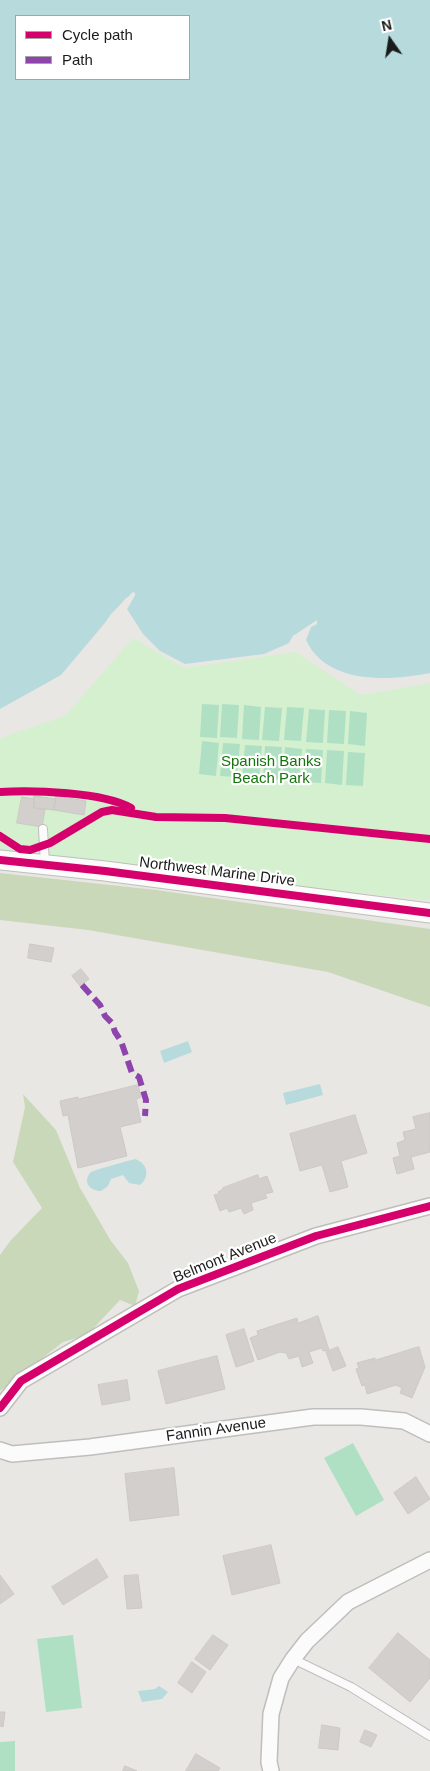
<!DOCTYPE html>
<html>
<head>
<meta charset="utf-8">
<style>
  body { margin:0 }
  #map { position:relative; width:430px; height:1771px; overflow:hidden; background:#e9e7e4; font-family:Helvetica,sans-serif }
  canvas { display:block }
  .legend { position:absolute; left:15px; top:15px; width:175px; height:65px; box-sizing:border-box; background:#fff; border:1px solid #a4a4a4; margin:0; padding:6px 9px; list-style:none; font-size:15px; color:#1b1b1b }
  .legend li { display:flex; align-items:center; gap:10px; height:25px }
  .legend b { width:25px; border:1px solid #a4a4a4 }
  .north { position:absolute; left:365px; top:15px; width:50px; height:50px; -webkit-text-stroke:4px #fff; paint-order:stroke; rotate:347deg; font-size:14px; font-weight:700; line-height:20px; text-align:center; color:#1b1b1b }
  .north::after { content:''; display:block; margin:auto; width:18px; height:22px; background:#1b1b1b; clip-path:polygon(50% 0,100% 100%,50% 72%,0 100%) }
</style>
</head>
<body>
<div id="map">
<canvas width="430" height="1771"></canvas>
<ul class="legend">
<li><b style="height:6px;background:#d6006c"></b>Cycle path</li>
<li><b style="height:6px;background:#8e44ad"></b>Path</li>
</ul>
<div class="north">N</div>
</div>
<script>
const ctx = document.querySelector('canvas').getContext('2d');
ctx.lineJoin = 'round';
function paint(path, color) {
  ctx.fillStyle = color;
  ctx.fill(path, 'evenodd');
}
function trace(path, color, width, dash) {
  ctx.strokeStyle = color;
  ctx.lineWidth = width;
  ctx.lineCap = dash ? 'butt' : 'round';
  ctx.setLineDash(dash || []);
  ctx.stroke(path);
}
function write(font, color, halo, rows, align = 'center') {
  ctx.font = font + ' Helvetica,sans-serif';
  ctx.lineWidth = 4.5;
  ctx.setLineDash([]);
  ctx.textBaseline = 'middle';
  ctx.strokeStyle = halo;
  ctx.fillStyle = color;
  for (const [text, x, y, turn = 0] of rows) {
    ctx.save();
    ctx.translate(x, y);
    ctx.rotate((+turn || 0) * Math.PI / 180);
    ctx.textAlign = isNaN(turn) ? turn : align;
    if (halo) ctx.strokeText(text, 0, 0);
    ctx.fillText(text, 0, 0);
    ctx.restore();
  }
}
paint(new Path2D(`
  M0 873 156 890 430 929V1007L328 972 88 930 0 920Z
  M23 1094 56 1130 80 1188 111 1241 128 1263 139 1291 135 1306 120 1300 87 1335 63 1342 0 1391V1255L11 1240 42 1208 13 1162 25 1107Z`), '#c9d8b9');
paint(new Path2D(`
  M133 638 184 668 295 652 361 695 430 683V900L314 889 85 859 0 856V738L65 716Z`), '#d4f0cf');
paint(new Path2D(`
  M202 704 219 705 217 738 200 737Z
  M222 704 239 705 237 738 220 737Z
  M244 705 261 707 259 740 242 739Z
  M265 707 282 708 279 741 262 740Z
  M287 707 304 708 301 741 284 740Z
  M309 709 325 710 323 743 306 742Z
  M329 710 346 711 344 744 327 743Z
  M350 711 367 713 365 746 348 744Z
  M202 741 219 743 216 776 199 774Z
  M223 743 240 744 237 777 220 776Z
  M245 745 262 746 259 779 242 778Z
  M265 746 282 747 280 780 263 779Z
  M285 747 302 749 299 782 282 780Z
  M306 749 323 750 321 783 304 782Z
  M327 750 344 751 342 785 325 783Z
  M348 752 365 753 363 786 346 785Z
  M353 1443 384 1500 356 1516 324 1458Z
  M73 1635 82 1708 46 1712 37 1639Z
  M15 1741V1771H0V1742Z`), '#afe0c4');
paint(new Path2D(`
  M0 0H430V673C389 681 327 685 306 640L311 627 293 636 289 643 264 654 185 664 160 651 143 634 127 609 135 595 126 598 61 675 0 709ZM16 16H189V79H16Z
  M188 1041 192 1052 164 1063 160 1051Z
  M320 1084 323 1095 286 1105 283 1093Z
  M135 1159C147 1163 151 1176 140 1185L129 1183 123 1175 111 1179 108 1186 101 1191C91 1191 82 1183 90 1173 92 1170 129 1161 135 1159Z
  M159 1686 168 1692 162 1699 142 1702 138 1691 155 1689Z`), '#b7dbdc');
paint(new Path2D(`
  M133 592 135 593V595L127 609 125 611V608L130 598 113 615 101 633V629L111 614Z
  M317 620V624L311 627 304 637 307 630 295 638 290 646 289 643 293 636Z`), '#e9e7e4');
const building = new Path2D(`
  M34 796 56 799 54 810 34 808Z
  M56 796 86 801 84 815 54 810Z
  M22 797 35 799 34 808 45 809 42 827 17 823Z
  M30 944 54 948 51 962 28 958Z
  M81 969 89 979 80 986 72 976Z
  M138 1085 141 1097 136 1099 141 1122 120 1127 127 1156 78 1168 68 1115 63 1116 60 1101 78 1097V1099Z
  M430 1113V1152L411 1157 414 1169 397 1174 393 1158 400 1156 397 1143 405 1140 403 1132 416 1129 413 1117Z
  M355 1115 367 1153 341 1161 348 1187 330 1192 322 1165 300 1171 290 1134Z
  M258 1175 259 1179 267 1176 273 1192 265 1194 267 1198 251 1203 253 1210 244 1214 241 1208 229 1212 227 1208 220 1211 214 1195 219 1194 218 1192 223 1189V1188Z
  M318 1316 329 1350 323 1351 322 1348 309 1352 313 1363 302 1367 299 1356 289 1359 286 1353 280 1352 258 1360 250 1338 258 1335 257 1331 297 1318 298 1323Z
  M244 1329 254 1361 236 1367 226 1335Z
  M338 1347 346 1366 333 1371 326 1352Z
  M419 1347 425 1367 412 1398 400 1393 402 1388 396 1385 367 1394 365 1385 362 1386 356 1369 359 1368 357 1363 375 1358V1360Z
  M217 1356 225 1389 166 1404 158 1371Z
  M127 1380 130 1400 102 1405 98 1385Z
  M174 1468 179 1515 130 1521 125 1474Z
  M416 1477 430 1499 408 1514 394 1493Z
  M271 1545 280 1583 232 1595 223 1556Z
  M97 1559 108 1577 63 1605 52 1587Z
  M0 1575 14 1594 0 1604Z
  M138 1575 142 1608 127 1609 124 1576Z
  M398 1633 430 1660V1678L410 1702 369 1668Z
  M213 1635 228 1645 210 1670 195 1659Z
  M192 1662 206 1672 192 1693 178 1683Z
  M0 1712H5L3 1727 0 1726Z
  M322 1725 340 1728 338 1750 319 1748Z
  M365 1730 377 1735 371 1747 360 1742Z
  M196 1754 220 1768 218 1771H186Z
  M125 1766 137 1771H123Z`);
paint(building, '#d2cfcc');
trace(building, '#ccc8c5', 1);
const service = new Path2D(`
  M43 829 45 864
  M293 1659 351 1687 430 1736`);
const minor = new Path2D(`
  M0 1408 21 1381 178 1289 316 1236 430 1206
  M0 1450 12 1454 90 1447 313 1417H361L404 1421 430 1434
  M271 1771 269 1762 271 1714 281 1678 293 1659 307 1641 348 1602 430 1560`);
const tertiary = new Path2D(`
  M0 860 105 871 430 913`);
trace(service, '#bfbebc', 10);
trace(minor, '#bfbebc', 18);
trace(tertiary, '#bfbebc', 21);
trace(service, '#fcfbfb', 8);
trace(minor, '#fcfbfb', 15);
trace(tertiary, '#fcfbfb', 19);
trace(new Path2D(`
  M82 985 100 1005 105 1016 112 1023 115 1032 121 1041 132 1073 139 1077 146 1100 145 1116`), '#8e44ad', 6, [12, 6]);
trace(new Path2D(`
  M0 792C32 790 104 792 131 808
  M0 836 20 849 30 850 50 843 102 812 112 810 156 817 225 818 430 839
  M0 860 105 871 430 913
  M0 1408 21 1381 178 1289 316 1236 430 1206`), '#d6006c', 8);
write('15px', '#16740e', '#fff', [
  ["Spanish Banks",271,762],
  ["Beach Park",271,779]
]);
write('15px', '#1b1b1b', '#fff', [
  ["Northwest Marine Drive",217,872,7],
  ["Belmont Avenue",225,1258,-22],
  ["Fannin Avenue",216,1430,-8]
]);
</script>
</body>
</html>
